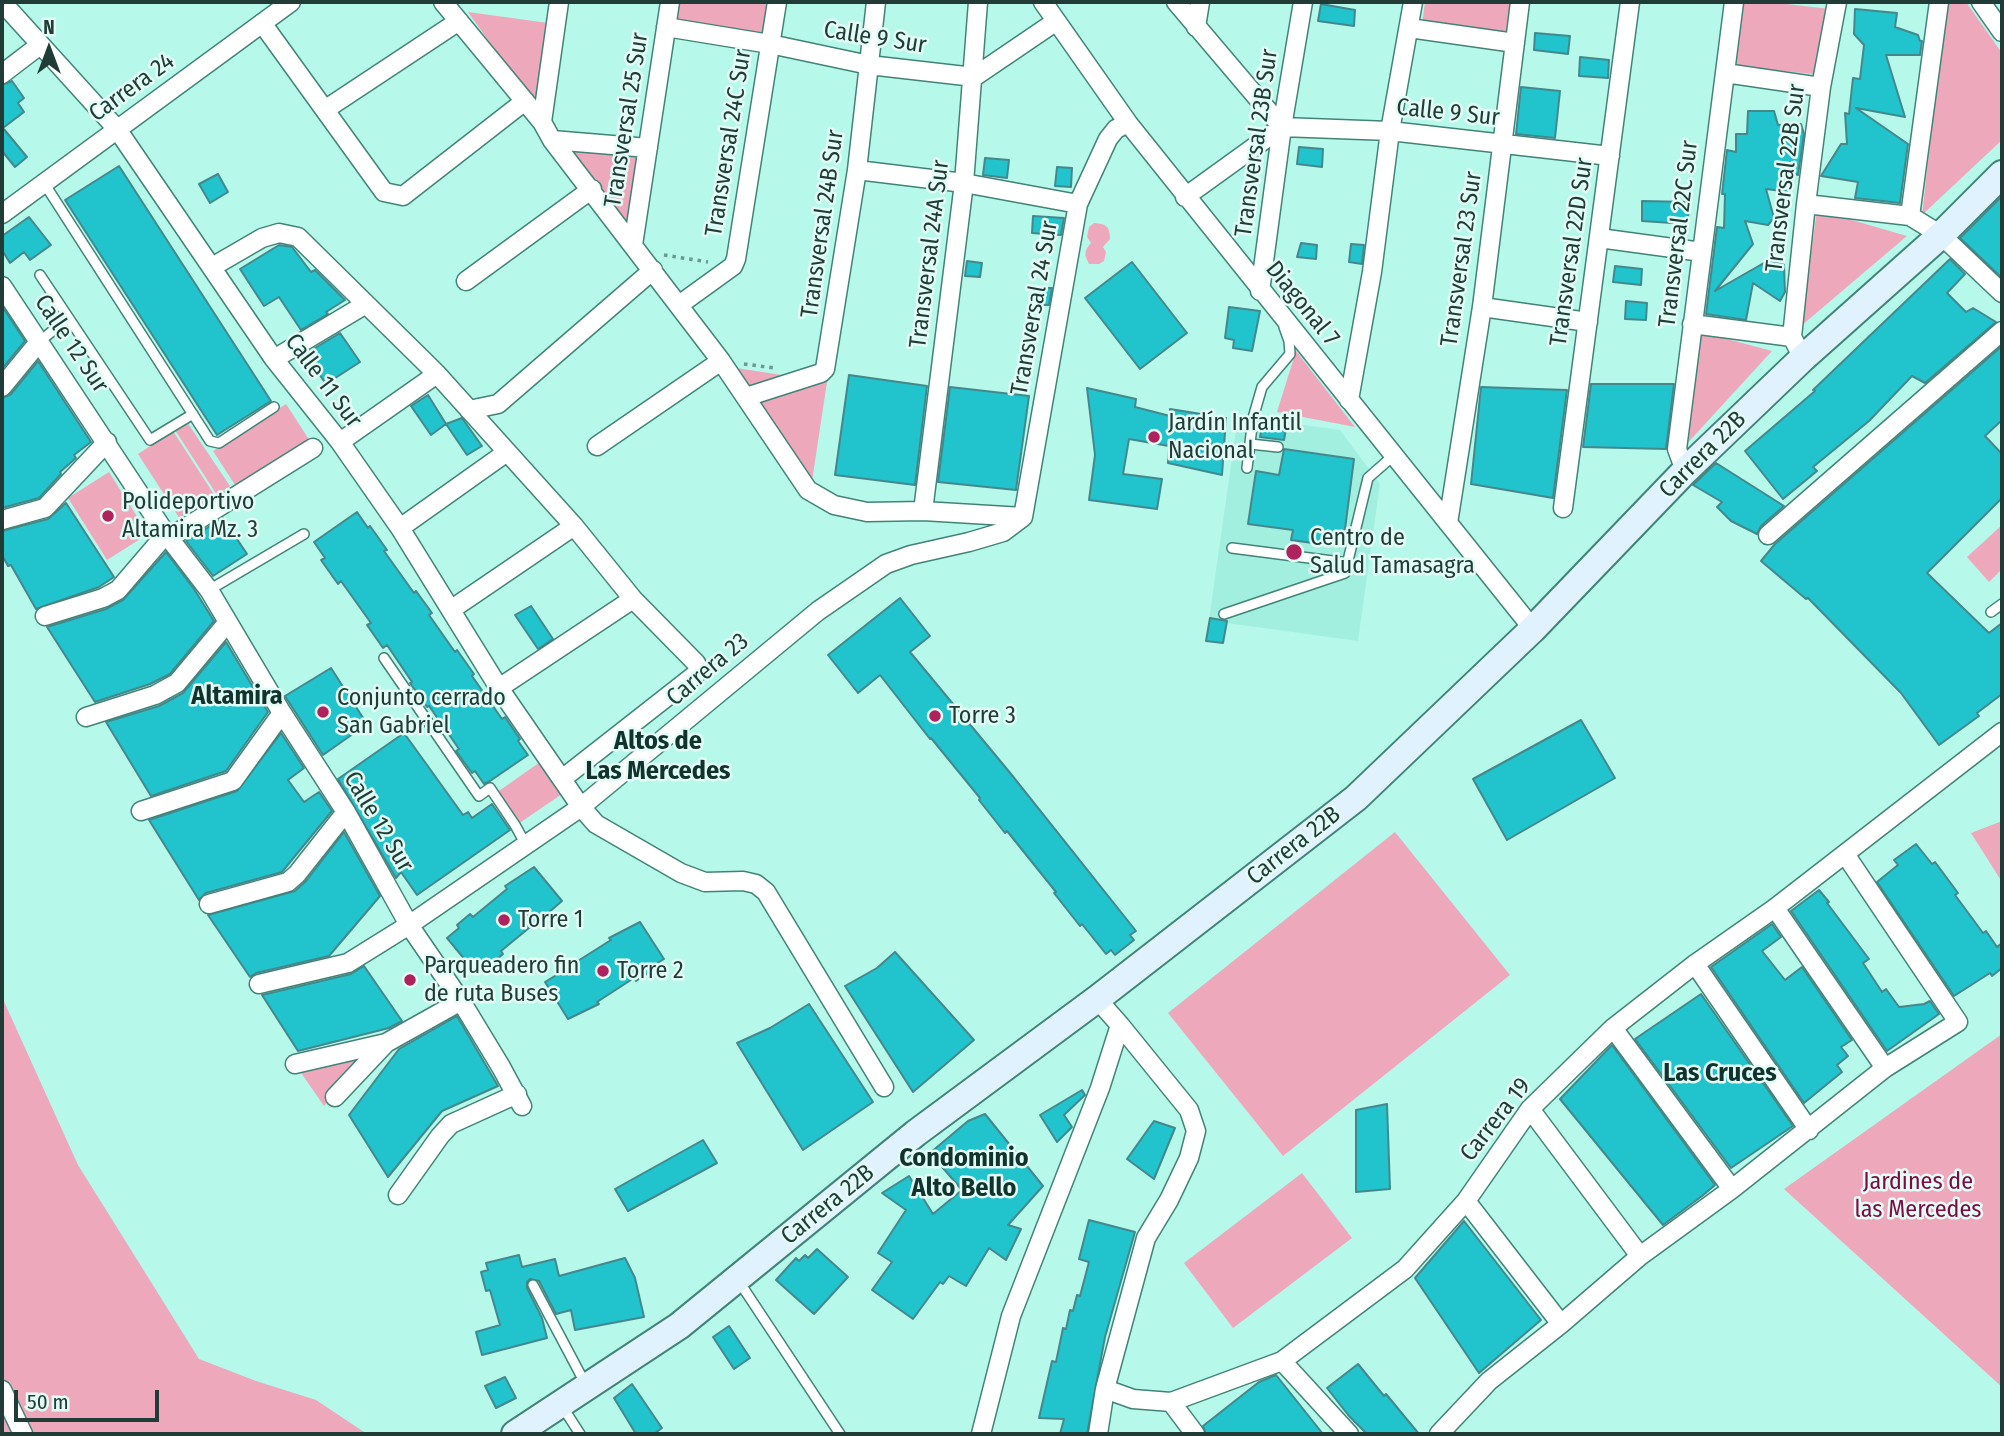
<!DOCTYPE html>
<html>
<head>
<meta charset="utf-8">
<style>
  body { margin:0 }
  #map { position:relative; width:2004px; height:1436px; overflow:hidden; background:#b6f8ea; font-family:"Fira Sans Condensed",sans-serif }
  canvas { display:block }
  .frame { position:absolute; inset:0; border:4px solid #213c37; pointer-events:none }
  .north { position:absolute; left:14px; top:14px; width:70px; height:70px; -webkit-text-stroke:5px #e3fcf6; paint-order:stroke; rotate:0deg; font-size:19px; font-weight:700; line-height:28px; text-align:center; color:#213c37 }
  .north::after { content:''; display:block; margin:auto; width:24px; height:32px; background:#213c37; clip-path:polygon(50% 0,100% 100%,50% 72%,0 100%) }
  .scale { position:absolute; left:14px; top:1390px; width:145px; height:32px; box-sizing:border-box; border:4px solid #213c37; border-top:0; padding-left:9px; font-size:21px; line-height:24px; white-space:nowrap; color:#213c37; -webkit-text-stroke:5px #e3fcf6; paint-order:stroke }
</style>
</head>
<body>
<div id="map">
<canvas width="2004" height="1436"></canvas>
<div class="frame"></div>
<div class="north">N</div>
<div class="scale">50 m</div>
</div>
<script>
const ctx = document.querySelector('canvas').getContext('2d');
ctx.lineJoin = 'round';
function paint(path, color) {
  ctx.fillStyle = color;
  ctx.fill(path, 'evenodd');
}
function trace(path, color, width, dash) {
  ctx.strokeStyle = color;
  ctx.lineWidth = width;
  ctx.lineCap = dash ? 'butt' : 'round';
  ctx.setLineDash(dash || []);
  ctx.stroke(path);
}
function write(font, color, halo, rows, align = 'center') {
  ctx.font = font + ' "Fira Sans Condensed",sans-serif';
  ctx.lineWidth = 5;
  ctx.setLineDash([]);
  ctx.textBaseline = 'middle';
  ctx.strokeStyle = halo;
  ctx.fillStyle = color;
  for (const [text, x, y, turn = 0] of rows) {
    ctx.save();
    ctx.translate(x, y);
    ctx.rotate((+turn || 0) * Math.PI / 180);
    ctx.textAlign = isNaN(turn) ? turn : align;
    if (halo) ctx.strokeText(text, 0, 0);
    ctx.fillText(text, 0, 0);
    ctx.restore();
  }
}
paint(new Path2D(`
  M1238 416 1340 430 1380 484 1358 641 1227 623 1223 644 1206 641Z`), '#a2efe0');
paint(new Path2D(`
  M674 2H770L765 33 671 19Z
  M1425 2H1513L1509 35 1422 25Z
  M1744 2H1769L1830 9 1823 75 1736 66Z
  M1946 2H1966L2002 53V140L1922 215Z
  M468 12 548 23 536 108Z
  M560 144 640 152 627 228Z
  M1817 210 1907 236 1801 326Z
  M1094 223C1106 224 1110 226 1110 239L1103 247 1106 252 1104 261 1099 264H1089C1084 254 1084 251 1091 243L1087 237 1089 227Z
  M1701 332 1772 351 1683 448Z
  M1296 351 1355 427 1277 412Z
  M730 367 827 382 812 481Z
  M286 404 310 441 237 488 213 451Z
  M187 422 230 486 217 495 175 430Z
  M173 431 215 496 180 519 138 454Z
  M109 472 148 534 107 560 68 498Z
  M2002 525V569L1989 582 1967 557Z
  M543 760 565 792 518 824 496 793Z
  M2002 821V882L1971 833Z
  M1395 832 1510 975 1283 1156 1168 1013Z
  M2 997 78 1165 199 1359 256 1381 316 1400 367 1434H2Z
  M2002 1034V1387L1784 1189Z
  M380 1046 324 1106 297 1067Z
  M1302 1173 1352 1238 1233 1328 1184 1263Z`), '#eea8bc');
const building = new Path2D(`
  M1321 4 1355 10 1354 26 1318 21Z
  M1855 9 1897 13 1895 27 1918 35 1920 41H1922L1920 55H1886L1905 117 1856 108 1908 144 1900 203 1855 198 1858 182 1821 176 1841 144H1847L1845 113 1849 114 1853 78 1860 79 1864 45 1854 34Z
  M1535 33 1570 36 1568 54 1534 50Z
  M1580 57 1609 60 1608 78 1579 76Z
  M12 81 24 98 18 103 24 112 3 128 27 157 15 167 2 151V85Z
  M1521 87 1560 91 1555 138 1516 134Z
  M1748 111H1774L1778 125 1801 124 1804 134 1798 175 1793 173 1790 192 1766 189 1774 218 1768 225 1745 221 1753 244 1715 291 1769 260 1784 265 1785 292 1780 301 1753 283 1746 320 1706 314 1717 227 1724 228 1725 194H1722L1727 150 1736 152V134H1747Z
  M1299 147 1323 149 1322 167 1297 164Z
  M985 158 1009 160 1007 178 983 175Z
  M119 166 271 401 217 435 65 200Z
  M1057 167 1072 168 1071 187 1055 186Z
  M218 174 228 192 210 203 199 184Z
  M2002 196V278L1960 238Z
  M1642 201 1690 202 1687 224 1642 221Z
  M1033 216 1064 218 1061 235 1032 233Z
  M29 217 51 245 30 260 24 252 10 263 2 250V236Z
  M1301 243 1317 245 1316 259 1297 257Z
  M1351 244 1364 245 1362 264 1349 262Z
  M279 245 292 247 311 272 315 270 345 300 326 312 328 314 301 330 279 297 264 306 240 269Z
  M1950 259 1965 274 1947 293 1966 312 1973 308 1996 322 1925 383 1912 376 1869 421 1813 467 1817 471 1783 499 1745 451 1815 391 1813 390Z
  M967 261 982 263 980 277 965 276Z
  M1132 262 1187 333 1140 369 1085 298Z
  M1615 266 1642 269 1641 285 1613 282Z
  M1039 288H1052L1049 305H1038Z
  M1626 301 1647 303 1646 320 1625 319Z
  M2 306 25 341 2 369Z
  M1229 307 1260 311 1252 351 1233 348 1234 340 1225 338Z
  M340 333 360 362 326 384 305 354Z
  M2002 346V420L1985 436 2002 454V498L1927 573 1989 633 2002 623V694L1977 713 1979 716 1939 745 1901 693 1808 598 1806 599 1761 561 1775 544Z
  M38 361 91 442 74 455 76 458 60 472 61 474 39 498 2 508V398L11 394Z
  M849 375 927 386 915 485 835 475Z
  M1591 384H1674L1666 449 1583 447Z
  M950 387 1029 396 1016 490 938 482Z
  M1481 387 1567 390 1553 498 1471 484Z
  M1087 388 1136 399 1135 407 1170 416V409L1226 418 1222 475 1168 463 1169 446 1129 439 1123 474 1162 479 1157 509 1089 500 1095 455Z
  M428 395 446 424 431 435 411 406Z
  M462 418 482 446 467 455 446 424Z
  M1263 421 1287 423 1284 440 1260 437Z
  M1284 449 1354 459 1344 537 1328 535 1327 545 1291 540 1293 530 1248 524 1256 471 1279 475Z
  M1716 463 1784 506 1761 526 1757 534 1731 521 1717 507 1722 502 1693 485Z
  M66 503 114 577 99 587 36 609 11 565 8 566 2 555V531L48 519Z
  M357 512 368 528 370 526 387 550 384 551 414 593 416 591 432 613 429 615 455 652 457 650 474 674 472 676 502 719 505 717 520 739 518 741 528 755 490 781 484 784 475 771 472 773 456 751 459 749 429 706 427 707 410 683 412 682 387 645 383 648 367 625 371 623 341 581 338 584 321 560 325 558 314 542Z
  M223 518 247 554 213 576 186 541Z
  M166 552 194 589 214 621 170 674 150 684 95 702 47 627 106 609 123 600Z
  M900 598 930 636 910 652 1011 774 1136 931 1130 935 1134 940 1115 955 1111 950 1106 954 1082 924 1080 926 1054 893 1056 892 1007 831 1005 833 979 800 980 798 931 738 930 739 880 675 858 693 828 655Z
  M531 606 553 639 538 649 515 615Z
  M1210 618 1227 621 1223 643 1206 641Z
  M226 642 268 712 226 771 151 796 106 722 159 706 183 693Z
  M331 668 367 724 323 755 285 696Z
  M1581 720 1615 778 1507 840 1473 779Z
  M281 733 304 768 288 780 304 802 319 792 332 811 282 872 206 893 199 900 149 820 237 791Z
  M404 733 463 815 468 812 472 818 492 804 510 830 417 895 401 872 396 878 338 779Z
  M344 832 380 896 329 956 256 973 250 977 208 915 295 891 306 881Z
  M1916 844 1932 864 1935 862 1958 893 1955 895 1983 933 1986 931 1997 947 2002 943V968L1992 976 1990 973 1954 996 1877 882 1898 865 1894 860Z
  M534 867 562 901 548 913 550 915 538 925 535 923 501 951 503 954 490 965 488 962 475 972 447 938 459 928 457 925 470 914 473 917 507 889 505 886Z
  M1819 890 1829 902 1827 903 1869 959 1863 963 1882 992 1886 989 1899 1007 1924 1004 1930 1001 1939 1014 1887 1051 1791 911Z
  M640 922 664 959 648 969 650 972 636 981 634 978 597 1002 599 1004 568 1019 545 982 558 974 556 971 571 961 573 964 611 940 609 938Z
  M1772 924 1781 937 1762 951 1785 980 1802 967 1852 1040 1841 1047 1848 1056 1837 1065 1842 1072 1804 1103 1711 967Z
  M895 952 974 1040 913 1092 845 986 877 968Z
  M364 966 402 1021 389 1028 298 1051 262 995 351 974Z
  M1701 994 1793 1126 1731 1168 1635 1039Z
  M809 1004 873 1102 803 1150 737 1043 770 1028Z
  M457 1016 498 1086 442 1111 388 1177 349 1115 399 1049Z
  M1612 1045 1715 1185 1702 1196 1663 1225 1560 1099Z
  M1082 1090 1085 1095 1064 1115 1072 1127 1057 1142 1040 1115Z
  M1387 1104 1390 1189 1356 1192V1110Z
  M985 1114 1043 1186 1008 1225 1021 1229 1006 1260 989 1248 966 1286 949 1276 943 1284 940 1282 913 1319 872 1290 892 1262 878 1253 906 1210 882 1193 909 1176 933 1214 962 1190 930 1153 968 1121Z
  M1154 1121 1175 1128 1154 1179 1127 1159Z
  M703 1140 717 1163 628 1211 615 1189Z
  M1089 1220 1135 1232 1105 1337 1087 1434H1060L1064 1419 1039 1418 1052 1361 1056 1362 1063 1328 1066 1329 1070 1310 1073 1311 1077 1295 1080 1296 1089 1262 1079 1259Z
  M1464 1221 1541 1320 1479 1373 1415 1278Z
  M817 1249 848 1277 814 1314 776 1280 796 1258 799 1261 805 1255 808 1258Z
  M519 1255 522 1267 555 1259 559 1276 625 1258 635 1278 644 1317 575 1330 571 1310 556 1314 539 1281 530 1279 527 1282V1288L542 1318 547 1338 482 1355 476 1332 500 1325 490 1290 486 1291 481 1272 488 1270 486 1263Z
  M729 1326 750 1358 734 1369 713 1337Z
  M1358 1364 1384 1396 1386 1394 1419 1434H1367L1349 1416 1327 1388Z
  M1276 1375 1323 1434H1206L1203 1426 1259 1382Z
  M505 1377 516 1398 496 1408 485 1386Z
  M632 1384 662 1428 654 1434H636L614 1398Z`);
paint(building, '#21c3cc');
trace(building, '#44888c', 2);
const lane = new Path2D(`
  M44 183 210 441 219 443 274 407
  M40 275 150 440 193 414
  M39 342 67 319
  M1250 444 1278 447
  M1247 468 1253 418 1262 387 1290 354 1289 341 1284 327
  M1232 548 1348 563
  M209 590 304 534
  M1991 612 2002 604
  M1224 614 1345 573 1368 478 1393 456
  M384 658 479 796 490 788 515 825 526 845
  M738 1280 840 1434
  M533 1285 586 1385
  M562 1406 580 1434`);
const street = new Path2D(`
  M2 2 117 129 274 359 340 442 400 528 499 688 581 807 596 824 681 873 705 882 743 881 756 884 766 892 884 1087
  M443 2 542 122 552 140 721 361 808 490 834 505 867 512 923 511 1023 517
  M1043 2 1128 123 1533 629
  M1176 2 1282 127
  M1981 2 2002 32
  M262 23 384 192 403 196 525 101
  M666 27 770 44 869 65 974 77
  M1196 27 1200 2
  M1409 28 1515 43
  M1725 73 1821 87
  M2 74 40 45
  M974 77 1055 22
  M326 109 459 21
  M542 122 559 2
  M1282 127 1390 131 1610 156
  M552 140 648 148
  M857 170 964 183 1078 204
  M1185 197 1282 127
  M1806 204 1910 216 1941 235 2002 293
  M2 214 291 2
  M1910 216 1939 2
  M1599 238 1702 252
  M633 245 670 2
  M212 267 262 238 279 233 298 237 437 374 574 526 633 599 696 663 698 668 696 674 562 779
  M466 281 592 189
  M2 286 166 534 209 590 282 713 346 812 409 925 461 1001 501 1067 522 1106
  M1260 291 1282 127 1303 2
  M679 305 733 266 736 259 777 2
  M1482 307 1588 322
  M1692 324 1792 337
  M1803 358 1792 337 1806 204 1821 87 1837 2
  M274 359 366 304
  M2 387 39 342
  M746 397 821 373 825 369 857 170 876 2
  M1349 400 1372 272 1390 131 1413 2
  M469 410 498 404 653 270
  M340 442 437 374
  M597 446 721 361
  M1685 471 1677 449 1734 2
  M1563 508 1630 2
  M923 511 964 183 978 2
  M1023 517 1078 204 1108 139 1116 129 1128 123
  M2 520 45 508 107 442
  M1448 523 1482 307 1520 2
  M400 528 507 452
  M1768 535 2002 331
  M169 538 313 448
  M452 609 574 526
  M45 616 103 598 118 590 166 534
  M499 688 633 599
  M86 717 155 695 177 683 228 622
  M141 811 233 781 282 713
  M209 904 288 882 297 874 346 812
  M1775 908 1885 1068
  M1695 964 1809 1130
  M259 984 348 963 409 925 581 807 818 611 886 564 911 555 969 542 1003 532 1023 517
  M1613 1028 1732 1189
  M295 1064 386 1043 461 1001
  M335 1097 386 1043
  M1530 1109 1640 1256
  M398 1195 440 1136 451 1124 517 1094
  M1466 1201 1561 1324
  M1282 1361 1349 1434
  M1105 1389 1133 1399 1171 1402 1282 1361 1405 1269 1466 1201 1530 1109 1613 1028 1695 964 1775 908 2002 732
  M2 1390 23 1434
  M1171 1402 1195 1434
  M981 1434 1011 1316 1100 1088 1120 1025 1097 999
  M1098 1434 1105 1389 1146 1238 1169 1200 1189 1158 1196 1131 1189 1110 1120 1025
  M1439 1434 1489 1381 1561 1324 1640 1256 1732 1189 1885 1068 1958 1022 1845 854`);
const secondary = new Path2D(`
  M515 1434 679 1326 916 1133 1097 999 1356 798 1533 629 1685 471 1803 358 1941 235 2002 174`);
trace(lane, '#428377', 12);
trace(street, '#428377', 21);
trace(secondary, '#428377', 30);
trace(new Path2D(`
  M664 255 708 262
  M744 364 775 368`), '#6b9990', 3.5, [3.5, 5]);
trace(lane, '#fff', 9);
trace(street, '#fff', 18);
trace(secondary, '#e1f2ff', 26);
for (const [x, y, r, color] of [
  [1154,437,7,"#ae225e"],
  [108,516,7,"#ae225e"],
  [1294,552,9,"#ae225e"],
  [323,712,7,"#ae225e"],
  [935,716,7,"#ae225e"],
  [504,920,7,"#ae225e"],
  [603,971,7,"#ae225e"],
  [410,980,7,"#ae225e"]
]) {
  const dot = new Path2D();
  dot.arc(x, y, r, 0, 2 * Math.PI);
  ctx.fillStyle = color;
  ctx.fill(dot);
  trace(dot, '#e3fcf6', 2.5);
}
write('24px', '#213c37', '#e3fcf6', [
  ["Calle 9 Sur",875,38,9],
  ["Carrera 24",132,88,-36],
  ["Calle 9 Sur",1448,113,6],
  ["Transversal 25 Sur",627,120,-81],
  ["Transversal 24C Sur",729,143,-81],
  ["Transversal 23B Sur",1257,143,-82],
  ["Transversal 22B Sur",1786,178,-83],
  ["Transversal 24B Sur",823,224,-82],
  ["Transversal 22C Sur",1679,234,-83],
  ["Transversal 22D Sur",1572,252,-82],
  ["Transversal 24A Sur",930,254,-83],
  ["Transversal 23 Sur",1462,259,-82],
  ["Diagonal 7",1302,304,51],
  ["Transversal 24 Sur",1035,308,-80],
  ["Calle 12 Sur",71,344,56],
  ["Calle 11 Sur",323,381,53],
  ["Carrera 22B",1703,455,-45],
  ["Carrera 23",708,670,-40],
  ["Calle 12 Sur",378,822,59],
  ["Carrera 22B",1294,846,-38],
  ["Carrera 19",1496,1120,-52],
  ["Carrera 22B",828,1205,-39]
]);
write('24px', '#213c37', '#e3fcf6', [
  ["Jardín Infantil",1168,423],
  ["Nacional",1168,451],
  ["Polideportivo",122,502],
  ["Altamira Mz. 3",122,530],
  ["Centro de",1310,538],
  ["Salud Tamasagra",1310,566],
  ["Conjunto cerrado",337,698],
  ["San Gabriel",337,726],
  ["Torre 3",949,716],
  ["Torre 1",518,920],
  ["Parqueadero fin",424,966],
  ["de ruta Buses",424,994],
  ["Torre 2",617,971]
], 'left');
write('24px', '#7f0941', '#e3fcf6', [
  ["Jardines de",1918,1182],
  ["las Mercedes",1918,1210]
]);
write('bold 26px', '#10332d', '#e3fcf6', [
  ["Altamira",237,697],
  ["Altos de",658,742],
  ["Las Mercedes",658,772],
  ["Las Cruces",1720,1074],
  ["Condominio",964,1159],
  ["Alto Bello",964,1189]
]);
</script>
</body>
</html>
